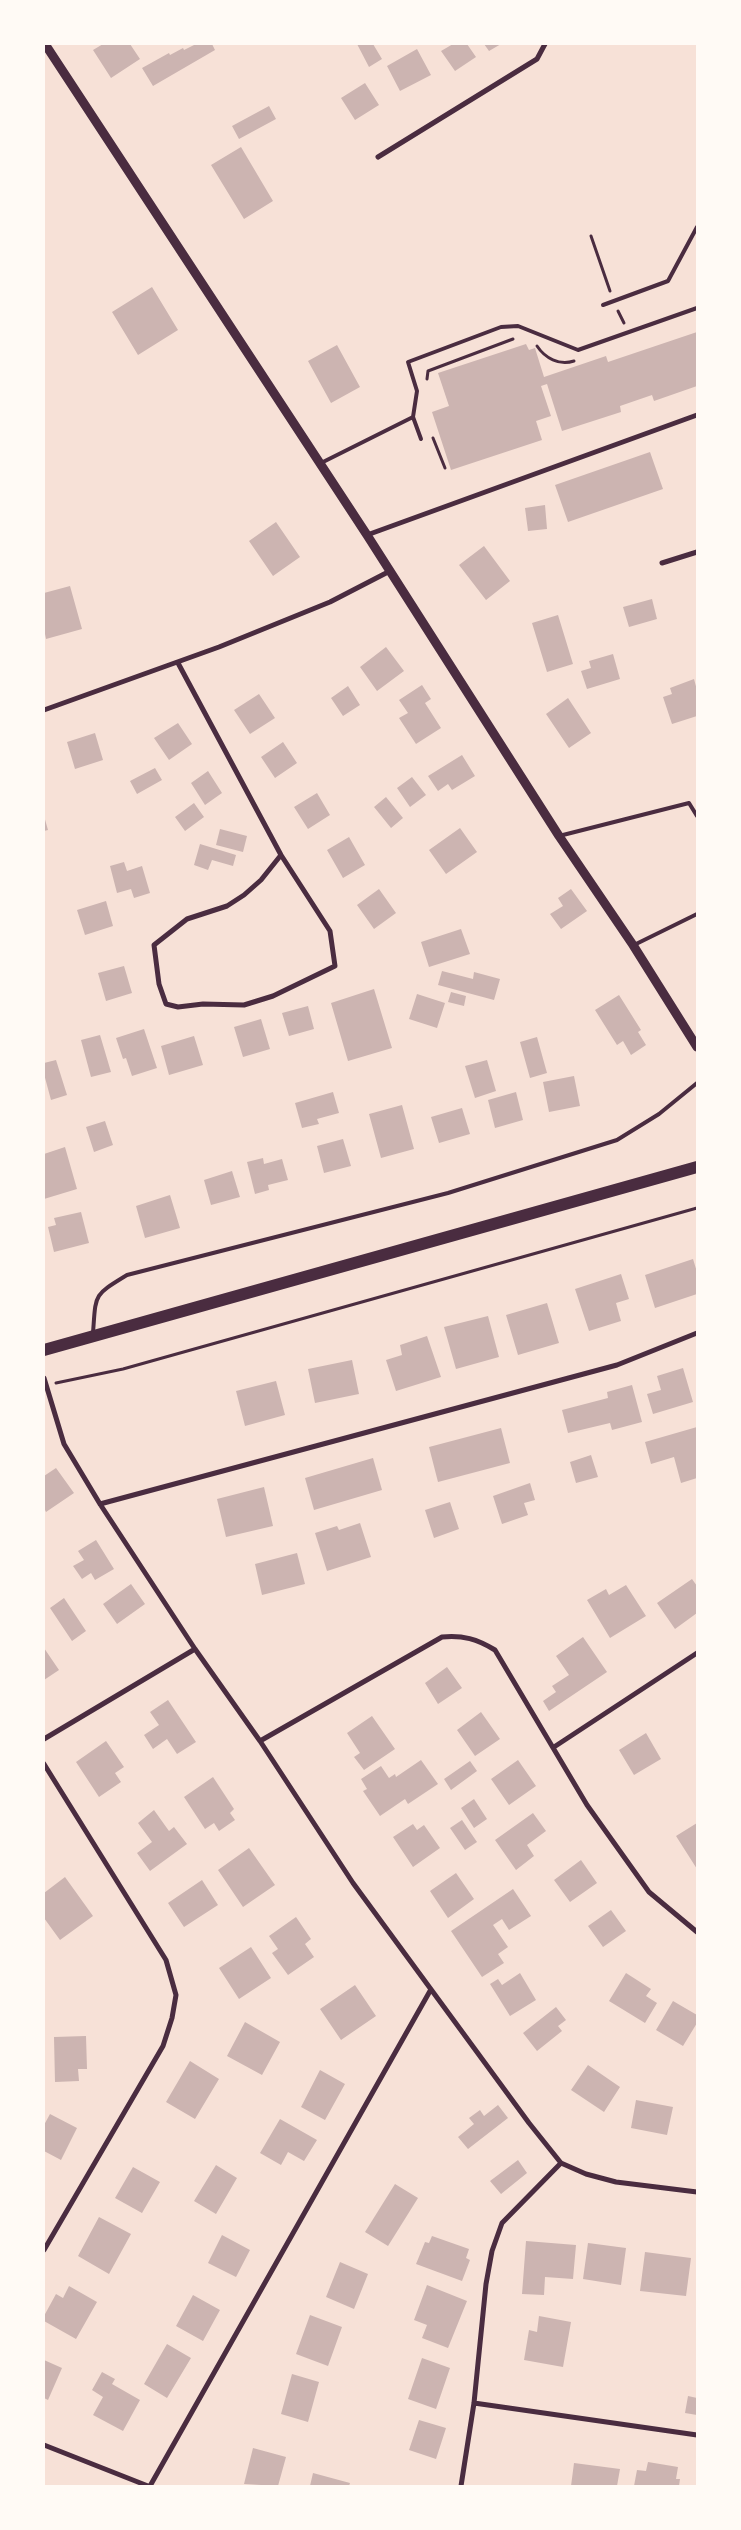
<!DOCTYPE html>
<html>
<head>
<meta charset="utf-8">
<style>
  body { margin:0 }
  #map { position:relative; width:741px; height:2530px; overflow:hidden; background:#f7e1d7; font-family:"Titillium Web",sans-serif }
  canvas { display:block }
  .frame { position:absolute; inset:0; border:45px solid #fffaf5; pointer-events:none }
</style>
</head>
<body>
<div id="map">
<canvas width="741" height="2530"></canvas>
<div class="frame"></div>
</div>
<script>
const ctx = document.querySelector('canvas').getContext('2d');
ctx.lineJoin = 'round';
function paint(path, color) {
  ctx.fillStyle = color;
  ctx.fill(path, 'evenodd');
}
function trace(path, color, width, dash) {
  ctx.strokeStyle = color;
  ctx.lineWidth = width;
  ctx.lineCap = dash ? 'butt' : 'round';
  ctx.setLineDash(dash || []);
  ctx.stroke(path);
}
paint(new Path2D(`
  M103 44H130L140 59 111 78 93 50Z
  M196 44H212L215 50 153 86 142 68 169 53 170 55 183 48 184 50Z
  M357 44H373L382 59 369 67Z
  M453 44H467L476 57 455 71 441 51Z
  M484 44H501L489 51Z
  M417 49 431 75 400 91 387 66Z
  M365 83 379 105 355 120 341 98Z
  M269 106 276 119 239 139 232 126Z
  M241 147 273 201 244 219 211 165Z
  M152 287 178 330 138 355 112 312Z
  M697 332V386L654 401 652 395 620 406 621 412 562 431 547 384 541 386 551 416 536 421 542 440 451 470 432 412 449 406 438 373 526 344 529 350 535 348 544 377 606 356 608 362Z
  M337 345 360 387 331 403 308 361Z
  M650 452 663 489 568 522 555 485Z
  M545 505 547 529 528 531 525 508Z
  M276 522 300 557 273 576 249 541Z
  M484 546 510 581 486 600 459 565Z
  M70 586 82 629 46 639 44 629V593Z
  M652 599 657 619 629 627 623 607Z
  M558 615 573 664 547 672 532 623Z
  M386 647 404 671 377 691 360 667Z
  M613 654 620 679 587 689 581 671 591 668 589 661Z
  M694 679 697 690V716L672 724 663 697 672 694 670 688Z
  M422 685 431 699 425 703 441 728 416 744 399 718 408 713 399 700Z
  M348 686 360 705 343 716 331 698Z
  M259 694 275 718 250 734 234 710Z
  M568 698 591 733 569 748 546 714Z
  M178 723 192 744 169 760 154 738Z
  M95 733 103 760 75 769 67 742Z
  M283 742 297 763 275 778 261 757Z
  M462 755 475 776 452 790 448 784 438 791 428 776Z
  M155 768 162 780 137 794 130 781Z
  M208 771 222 793 205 805 191 783Z
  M412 777 426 795 410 807 397 788Z
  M317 793 330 815 308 829 294 807Z
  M386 797 403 818 391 828 374 807Z
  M194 803 204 817 185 831 175 817Z
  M44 816 48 830 44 831Z
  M460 828 477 852 446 874 429 850Z
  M220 829 247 836 243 852 216 845Z
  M349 837 365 865 343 878 327 850Z
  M200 844 236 855 233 866 212 860 208 870 194 865Z
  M124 862 127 871 142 866 150 893 134 898 131 889 117 893 110 866Z
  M379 889 396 913 374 929 357 905Z
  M571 889 587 911 561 929 550 914 563 906 558 898Z
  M106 901 113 926 85 935 77 910Z
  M461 929 470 954 429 967 421 942Z
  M124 966 132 993 106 1001 98 973Z
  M442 971 473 979 474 972 500 979 494 1000 438 985Z
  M374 989 392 1048 348 1061 331 1003Z
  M451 992 466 996 464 1006 448 1002Z
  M417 994 445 1003 437 1028 409 1019Z
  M619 995 641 1030 638 1032 646 1045 631 1055 623 1041 617 1045 595 1010Z
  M308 1006 314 1029 289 1036 282 1013Z
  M261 1019 270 1049 243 1057 234 1027Z
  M144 1029 157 1068 132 1076 126 1058 123 1059 116 1038Z
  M100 1035 111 1072 91 1077 81 1040Z
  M194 1036 203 1065 169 1075 161 1046Z
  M537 1037 547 1073 530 1078 520 1042Z
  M56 1060 67 1095 51 1100 44 1074V1063Z
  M487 1060 496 1091 475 1098 465 1066Z
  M574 1076 580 1106 549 1112 543 1082Z
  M333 1092 339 1113 317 1119 319 1124 302 1128 295 1103Z
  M516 1092 523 1120 495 1128 488 1100Z
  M402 1105 414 1149 381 1158 369 1114Z
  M462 1108 470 1134 439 1143 431 1117Z
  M105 1121 113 1145 94 1152 86 1127Z
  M343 1139 351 1166 324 1173 317 1146Z
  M65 1147 77 1189 44 1199V1154Z
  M263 1158 264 1164 282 1159 288 1180 268 1185 269 1190 255 1194 247 1162Z
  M232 1171 240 1197 211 1205 204 1180Z
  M170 1195 180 1228 145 1238 136 1206Z
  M81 1212 89 1243 54 1252 48 1227 56 1225 54 1218Z
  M693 1259 697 1272V1294L655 1308 645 1275Z
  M621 1274 629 1299 616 1303 621 1321 589 1331 575 1289Z
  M547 1303 559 1343 518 1355 506 1315Z
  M488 1316 499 1357 456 1369 444 1327Z
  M427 1336 441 1377 396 1391 386 1360 402 1355 400 1345Z
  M352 1360 359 1394 315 1403 308 1369Z
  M683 1368 693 1402 653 1414 647 1394 661 1390 657 1376Z
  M276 1381 285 1415 245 1426 236 1391Z
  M632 1385 642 1422 612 1430 610 1423 568 1433 562 1410 608 1398 607 1392Z
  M697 1427V1478L681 1483 674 1457 651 1464 645 1442Z
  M501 1428 510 1463 438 1482 429 1447Z
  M591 1455 598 1477 576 1483 570 1462Z
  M373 1458 382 1490 314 1510 305 1478Z
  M56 1468 74 1493 46 1512 44 1508V1476Z
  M530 1483 535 1500 524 1503 528 1515 502 1524 493 1496Z
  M264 1487 273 1526 226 1537 217 1499Z
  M450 1502 459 1529 434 1538 425 1510Z
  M360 1523 371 1557 327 1571 315 1533 337 1526 339 1530Z
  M96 1540 114 1569 95 1580 91 1573 82 1579 73 1566 84 1560 78 1551Z
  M297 1553 305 1584 262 1595 255 1564Z
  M692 1579 697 1586V1613L675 1629 657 1603Z
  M131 1584 145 1604 117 1624 103 1604Z
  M626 1585 646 1616 610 1638 587 1600 606 1589 609 1595Z
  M64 1598 86 1631 72 1641 50 1608Z
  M583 1637 607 1672 549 1711 543 1701 556 1692 552 1686 569 1675 556 1656Z
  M44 1648 59 1670 44 1680Z
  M447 1667 462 1688 438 1704 425 1683Z
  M168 1700 196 1742 177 1754 167 1739 153 1749 144 1735 159 1725 150 1712Z
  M481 1712 500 1739 475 1756 457 1730Z
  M372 1716 395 1749 364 1770 354 1757 360 1753 347 1733Z
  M646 1733 661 1759 634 1775 619 1750Z
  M106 1741 124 1767 115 1773 121 1782 99 1797 76 1762Z
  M421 1760 438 1784 408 1804 405 1799 380 1816 363 1791 367 1789 361 1779 381 1766 389 1778 395 1774 396 1777Z
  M518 1760 536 1786 509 1805 491 1779Z
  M470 1761 477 1771 451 1790 444 1779Z
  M213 1777 234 1809 230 1813 235 1820 219 1831 214 1823 205 1829 184 1797Z
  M474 1799 487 1819 474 1828 461 1808Z
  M154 1810 169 1831 174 1827 187 1844 150 1871 137 1853 152 1842 138 1823Z
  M533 1813 546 1831 527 1845 534 1856 516 1870 495 1840Z
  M462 1820 477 1842 465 1850 450 1828Z
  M697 1823V1869L676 1836Z
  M413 1824 417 1830 424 1825 440 1848 413 1867 393 1837Z
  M249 1848 275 1885 243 1907 218 1870Z
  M581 1860 597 1883 570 1902 554 1880Z
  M456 1873 474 1899 448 1918 430 1891Z
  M65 1877 93 1916 60 1940 44 1918V1893Z
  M202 1880 218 1905 184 1927 168 1903Z
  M513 1889 531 1916 509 1930 502 1919 493 1925 508 1947 498 1954 504 1963 482 1977 451 1931Z
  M611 1910 626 1931 603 1947 588 1926Z
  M296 1917 311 1939 305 1944 314 1957 288 1975 272 1953 278 1949 269 1936Z
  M251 1947 271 1978 239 1999 219 1968Z
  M520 1973 536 2000 510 2016 490 1984 498 1979 502 1985Z
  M626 1973 651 1989 646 1996 657 2003 645 2023 609 2001Z
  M355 1985 376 2016 341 2040 320 2009Z
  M673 2001 697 2015V2023L683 2046 656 2030Z
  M556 2007 566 2020 558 2026 562 2031 537 2051 523 2033Z
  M245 2022 280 2042 262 2075 227 2056Z
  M86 2036 87 2069H78L79 2081 55 2082 54 2037Z
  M190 2061 219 2079 195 2119 166 2102Z
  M588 2065 620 2087 604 2112 571 2090Z
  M320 2070 345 2084 325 2120 301 2107Z
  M636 2100 673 2107 667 2135 631 2128Z
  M498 2105 508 2118 468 2149 458 2137 474 2124 469 2118 480 2110 484 2116Z
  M50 2114 77 2128 61 2160 44 2151V2125Z
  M280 2119 317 2140 304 2161 288 2152 281 2165 260 2153Z
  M518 2160 527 2173 501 2194 490 2181Z
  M216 2165 237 2178 216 2214 194 2201Z
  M133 2167 160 2182 142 2213 115 2198Z
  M395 2184 418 2198 388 2246 365 2232Z
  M99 2217 131 2234 109 2274 78 2256Z
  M222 2235 250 2250 236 2277 208 2263Z
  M432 2236 469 2249 466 2258 470 2260 462 2281 416 2264 425 2242 429 2243Z
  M526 2241 576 2245 573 2279 545 2277 544 2295 522 2294Z
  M588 2243 626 2248 621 2285 583 2279Z
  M645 2252 691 2258 686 2296 640 2291Z
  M340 2262 368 2274 354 2309 326 2297Z
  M427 2285 467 2301 448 2348 422 2338 427 2325 414 2320Z
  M69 2286 97 2302 76 2339 44 2321V2316L56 2294 63 2298Z
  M193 2295 220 2310 203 2341 176 2326Z
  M310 2315 342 2327 328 2366 296 2354Z
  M539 2316 571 2322 563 2367 524 2360 529 2330 537 2332Z
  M167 2344 191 2358 167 2398 144 2384Z
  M422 2358 450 2368 436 2409 408 2399Z
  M44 2360 62 2368 48 2400 44 2398Z
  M102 2372 115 2379 112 2384 140 2400 123 2431 93 2415 103 2397 92 2390Z
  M292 2374 319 2382 308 2422 281 2414Z
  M688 2396 697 2398V2415L685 2413Z
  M419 2420 446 2428 436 2459 409 2450Z
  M253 2448 286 2457 278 2486 244 2484Z
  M648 2462 678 2467 676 2479H680L679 2486H634L637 2470 646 2471Z
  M574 2463 620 2469 617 2486H571Z
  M313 2473 350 2483 349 2486H310Z`), '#ccb4b1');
trace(new Path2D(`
  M591 236 610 291
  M618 311 624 323
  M537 346C545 358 559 366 574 361
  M427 379 428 371 513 339
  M433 438 445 468
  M56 1383 123 1369 697 1208`), '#4a2c40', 3);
trace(new Path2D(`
  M603 305 668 281 697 227
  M421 439 413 417 417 391 408 362 501 327 518 326 578 350 697 308
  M321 463 413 417
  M559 836 689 803 697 816
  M634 945 697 914
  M93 1333C96 1293 93 1296 127 1275L448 1193 617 1140 659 1114 697 1083`), '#4a2c40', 4);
trace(new Path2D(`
  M378 157 537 59 545 44
  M367 535 697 415
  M662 563 697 552
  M178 663 281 855 330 931 335 966 273 996 244 1005 203 1004 178 1007 166 1004 159 984 154 945 187 919 227 906 244 895 261 880 281 855
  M44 710 219 647 330 602 390 571
  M44 1378 64 1444 100 1504 195 1649 260 1741 353 1883 529 2123 561 2163 586 2174 616 2182 697 2192
  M100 1504 617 1365 697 1333
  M44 1739 195 1649
  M260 1741 442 1637C463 1635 477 1639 495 1650L587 1805 649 1892 697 1932
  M554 1747 697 1653
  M44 1764 166 1960 176 1995 172 2018 163 2046 44 2250
  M474 2403 697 2435
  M44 2445 148 2486
  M150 2486 430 1991
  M461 2486 474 2403 486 2284 492 2251 502 2223 561 2163`), '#4a2c40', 5);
trace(new Path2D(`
  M45 44 367 535 559 836 633 945 697 1047`), '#4a2c40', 9);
trace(new Path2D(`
  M44 1350 697 1167`), '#4a2c40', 12);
</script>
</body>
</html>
